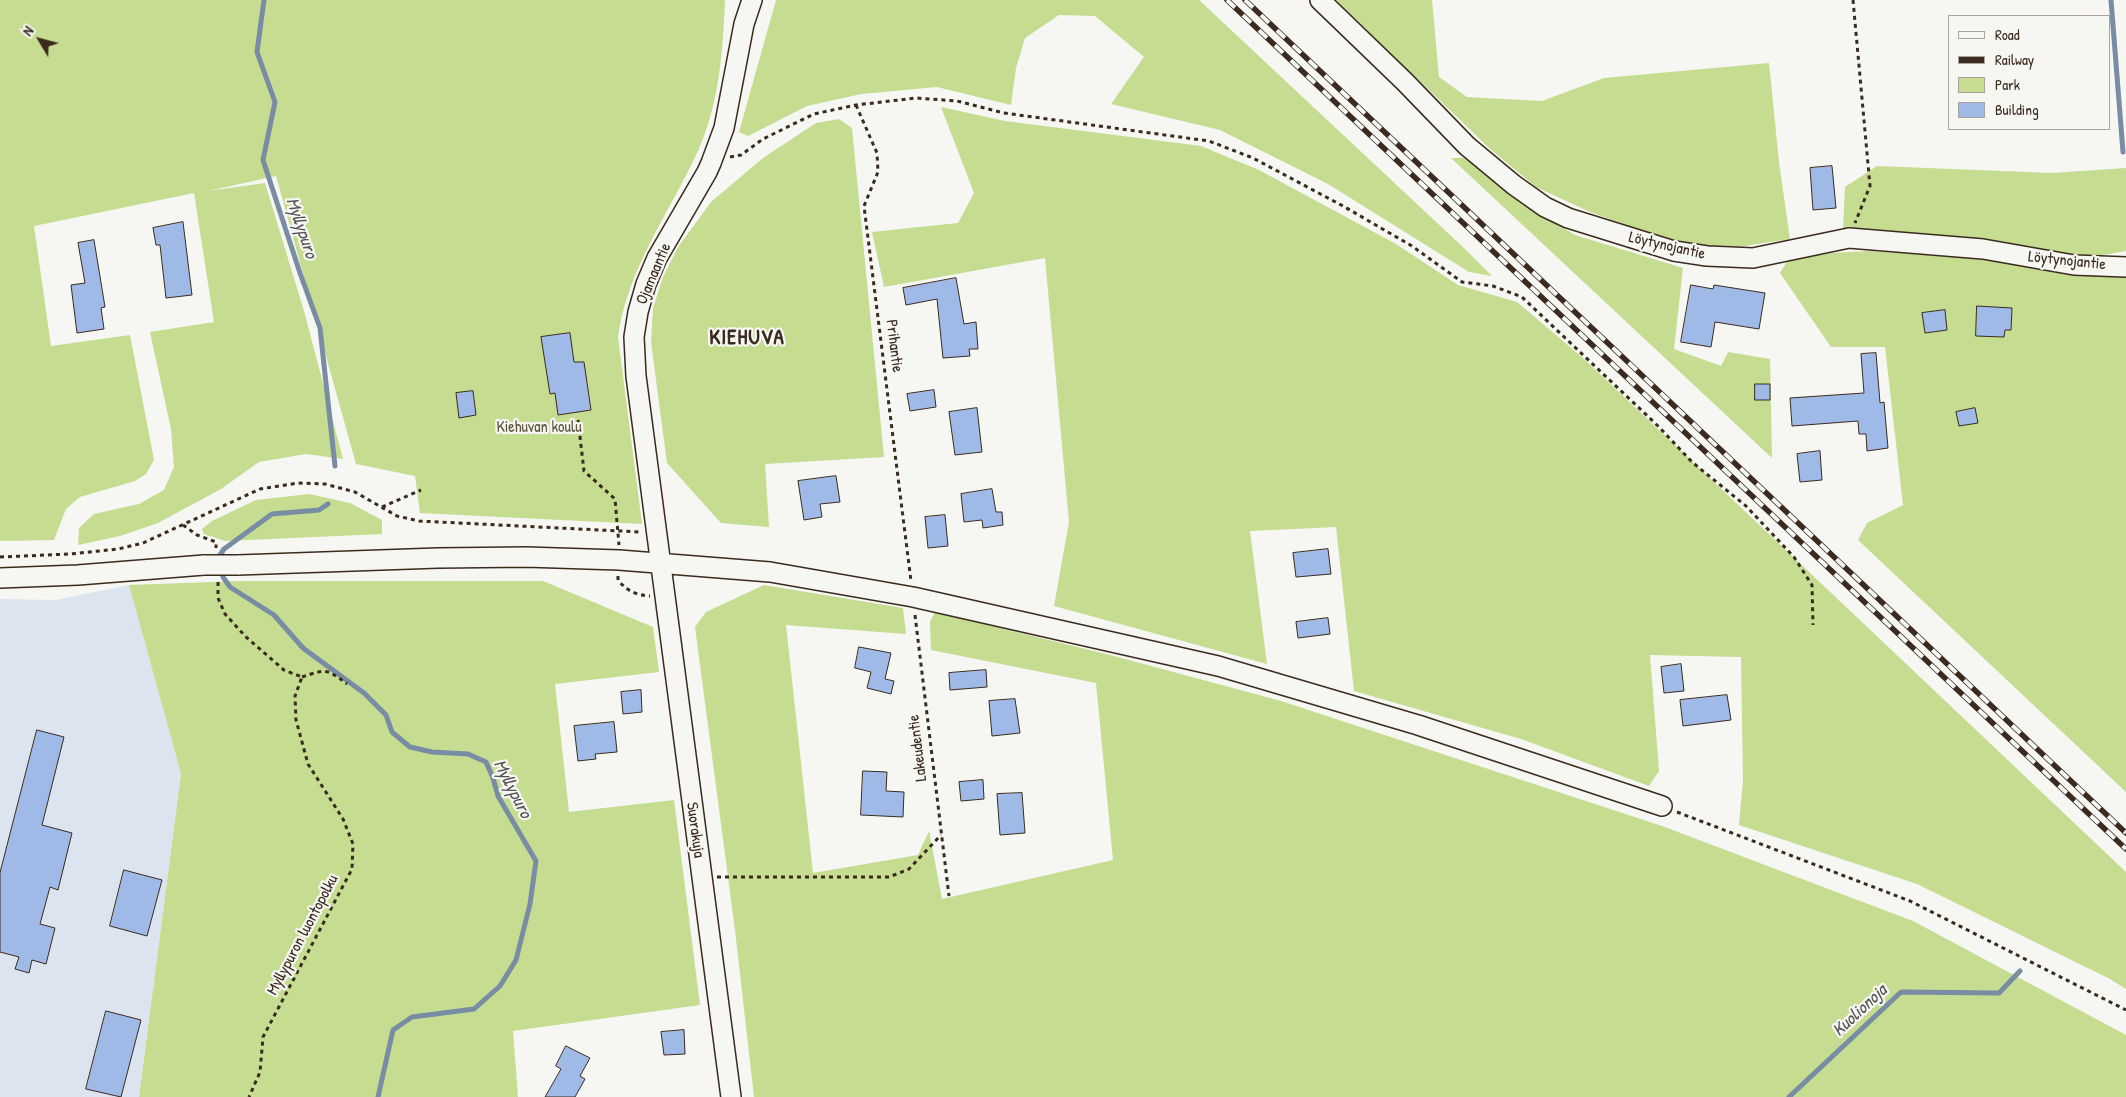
<!DOCTYPE html>
<html>
<head>
<meta charset="utf-8">
<style>
  body { margin:0 }
  #map { position:relative; width:2126px; height:1097px; overflow:hidden; background:#f6f6f2; font-family:"Patrick Hand",sans-serif }
  canvas { display:block }
  .legend { position:absolute; left:1948px; top:15px; width:162px; height:115px; box-sizing:border-box; background:#f6f6f2; border:1px solid #aba49d; margin:0; padding:6px 9px; list-style:none; font-size:15px; color:#3b2a1e }
  .legend li { display:flex; align-items:center; gap:10px; height:25px }
  .legend b { width:25px; border:1px solid #aba49d }
  .north { position:absolute; left:15px; top:15px; width:50px; height:50px; -webkit-text-stroke:4px #f6f6f2; paint-order:stroke; rotate:307deg; font-size:14px; font-weight:700; line-height:20px; text-align:center; color:#3b2a1e }
  .north::after { content:''; display:block; margin:auto; width:18px; height:22px; background:#3b2a1e; clip-path:polygon(50% 0,100% 100%,50% 72%,0 100%) }
</style>
</head>
<body>
<div id="map">
<canvas width="2126" height="1097"></canvas>
<ul class="legend">
<li><b style="height:6px;background:#f6f6f2"></b>Road</li>
<li><b style="height:6px;background:#3b2a1e"></b>Railway</li>
<li><b style="height:14px;background:#c5dc91"></b>Park</li>
<li><b style="height:14px;background:#a0bae7"></b>Building</li>
</ul>
<div class="north">N</div>
</div>
<script>
const ctx = document.querySelector('canvas').getContext('2d');
ctx.lineJoin = 'round';
function paint(path, color) {
  ctx.fillStyle = color;
  ctx.fill(path, 'evenodd');
}
function trace(path, color, width, dash) {
  ctx.strokeStyle = color;
  ctx.lineWidth = width;
  ctx.lineCap = dash ? 'butt' : 'round';
  ctx.setLineDash(dash || []);
  ctx.stroke(path);
}
function write(font, color, halo, rows, align = 'center') {
  ctx.font = font + ' "Patrick Hand",sans-serif';
  ctx.lineWidth = 4.5;
  ctx.setLineDash([]);
  ctx.textBaseline = 'middle';
  ctx.strokeStyle = halo;
  ctx.fillStyle = color;
  for (const [text, x, y, turn = 0] of rows) {
    ctx.save();
    ctx.translate(x, y);
    ctx.rotate((+turn || 0) * Math.PI / 180);
    ctx.textAlign = isNaN(turn) ? turn : align;
    if (halo) ctx.strokeText(text, 0, 0);
    ctx.fillText(text, 0, 0);
    ctx.restore();
  }
}
paint(new Path2D(`
  M129 585 181 774 139 1097H0V599L56 600Z`), '#dce4ef');
paint(new Path2D(`
  M0 0H725C723 51 719 106 697 153 669 213 627 270 618 337L642 524 420 513 415 476 356 464 276 176 208 191 265 183 304 311 343 459 306 454 259 462 221 489 158 523 120 536 78 545 79 528 94 514 139 504 164 490 174 467 171 429 150 332 214 322 194 193 34 226 51 346 130 335 154 460 146 474 135 481 80 497 66 509 54 540 0 541Z
  M776 0H1199L1465 249 1492 276 1469 272 1328 184 1220 130 1111 104 1144 57 1095 16 1059 15 1025 38 1016 68 1011 105 937 87 861 94 807 106 748 136 739 132Z
  M1336 0H1432L1439 77 1467 97 1542 101 1604 78 1769 63 1779 162 1790 239 1732 248 1688 247 1590 212 1536 187 1489 148Z
  M941 107 1005 121 1201 146 1259 170 1396 244 1458 285 1517 302 1583 358 2126 872V989L2110 979 1917 884 1739 825 1743 780 1741 657 1650 655 1659 771 1649 786 1521 739 1354 691 1336 527 1250 531 1267 664 1054 606 1069 522 1045 258 884 287 872 232 958 223 974 193Z
  M839 119 852 128 884 457 765 464 769 527 721 523 667 463 651 342 653 308 663 277 678 247 711 202 763 158 816 123Z
  M1451 158H1464L1522 204 1575 235 1683 268 1674 349 1721 366 1728 352 1770 359 1772 458Z
  M1877 166 2052 173 2126 168V251L2080 259 1967 237 1843 230 1845 187Z
  M1869 251 1985 259 2085 274 2126 277V792L1858 540 1867 523 1903 505 1885 347H1831L1780 273 1788 260 1832 253Z
  M309 494 350 503 382 520V534L225 541 204 534 202 529 212 521 256 500Z
  M240 581H543L653 627 659 672 555 684 569 812 674 800 700 1005 513 1031 518 1097H139L181 774 129 585Z
  M764 585 903 608 906 634 786 625 813 873 918 855 929 831 942 899 1113 860 1096 683 931 650 930 622 935 612 1114 656 1281 701 1662 826 1913 921 2126 1035V1097H754L735 930 695 627 706 612Z`), '#c5dc91');
trace(new Path2D(`
  M264 0 257 52 275 102 263 160 300 273 320 328 335 466
  M2111 0 2123 152
  M221 560 220 555 224 549 272 514 319 510 328 504
  M222 569 223 577 230 587 274 615 303 648 364 693 386 715 392 732 410 747 432 752 468 754 486 762 493 778 498 796 536 861 530 904 516 960 500 986 474 1009 412 1017 393 1030 378 1097
  M1789 1097 1901 992 1999 993 2020 971`), '#788ca3', 5);
const building = new Path2D(`
  M1832 166 1836 208 1813 210 1810 168Z
  M183 222 192 295 166 298 160 245H156L153 228Z
  M94 240 105 307 101 308 104 329 77 333 71 285 85 283 78 243Z
  M956 278 964 324 976 322 978 349H969L970 356 943 358 937 299 906 305 903 288Z
  M1691 285 1713 289 1714 285 1765 293 1759 329 1715 322 1711 347 1681 342Z
  M1977 306 2012 308 2011 330H2005L2004 337 1976 336Z
  M1945 310 1947 330 1925 333 1922 313Z
  M570 333 574 362H584L591 410 558 415 555 393 550 394 541 337Z
  M1876 353 1880 403 1884 402 1888 448 1867 451 1866 434H1859L1858 421 1792 426 1790 398 1864 393 1861 354Z
  M1755 384H1770V400H1755Z
  M934 390 936 407 910 411 907 394Z
  M473 391 476 415 459 418 456 393Z
  M977 408 982 452 955 455 949 412Z
  M1975 408 1978 423 1959 426 1956 412Z
  M1820 451 1822 480 1800 482 1797 454Z
  M836 476 840 502 820 504 822 517 804 520 798 481Z
  M992 489 996 512H1002L1003 525 983 528 982 520 964 522 961 494Z
  M945 515 948 546 928 548 925 517Z
  M1328 549 1331 574 1296 577 1293 553Z
  M1328 618 1330 634 1298 638 1296 622Z
  M859 647 891 653 885 679 894 681 891 694 867 688 871 672 855 668Z
  M1681 664 1684 691 1664 693 1661 667Z
  M986 670 987 687 950 690 949 673Z
  M641 690 642 712 623 714 621 692Z
  M1727 695 1731 720 1683 726 1680 700Z
  M1015 699 1020 733 992 736 989 701Z
  M614 722 617 752 595 754 596 759 578 761 574 726Z
  M37 730 64 737 42 825 72 833 58 890 50 887 40 924 55 928 46 964 32 960 29 973 15 969 19 957 0 952V873Z
  M863 771 887 772 886 791 904 792 903 817 861 815Z
  M983 780 984 799 961 801 959 782Z
  M1022 793 1025 833 1000 835 997 794Z
  M124 870 162 880 147 936 110 926Z
  M106 1011 141 1020 121 1097 86 1089Z
  M684 1030 685 1054 664 1055 661 1032Z
  M566 1046 590 1058 580 1076 585 1079 575 1097H545L561 1069 556 1066Z`);
paint(building, '#a0bae7');
trace(building, '#3b2a1e', 1);
const minor = new Path2D(`
  M1320 0 1405 82 1467 146 1514 185 1545 207 1568 218 1674 251 1707 256 1753 258 1849 238 1983 249 2074 265 2126 267
  M238 565 438 558 526 557 619 560 770 572 913 597 1218 666 1418 725 1662 806
  M0 578 78 575 204 565
  M731 1097 636 376 634 337 638 312 646 284 657 258 707 172 711 163 724 128 744 24 752 0`);
trace(minor, '#3b2a1e', 22);
trace(new Path2D(`
  M1853 0 1870 186 1855 223
  M856 105 877 153 878 172 864 206 911 581
  M730 157 741 155 763 139 814 114 856 105 916 98 957 101 1004 113 1209 141 1253 158 1343 206 1412 246 1462 282 1493 286 1522 297 1658 426 1692 462 1746 506 1794 557 1812 585 1813 625
  M578 420 584 471 615 499 619 545
  M382 507 421 490
  M183 525 197 535 216 542V548
  M0 557 70 554 118 549 143 543 260 489 298 483 325 484 355 492 397 516 419 521 640 532
  M618 576V580C627 591 636 595 650 596
  M218 582V598L225 614 246 637 284 670 302 677 295 696 296 720 308 764 343 819 353 844 352 869 263 1037 260 1072 249 1097
  M915 615 949 896
  M302 677C326 669 326 668 347 684
  M1677 812 1910 901 2126 1010
  M717 877H889L909 869 941 835`), '#3b2a1e', 3, [4, 4]);
trace(minor, '#f6f6f2', 19);
const rail = new Path2D(`
  M1227 0 2126 849
  M1245 0 2126 833`);
trace(rail, '#3b2a1e', 5.5);
trace(rail, '#f6f6f2', 4, [11]);
const minorBridge = new Path2D(`
  M204 565H238`);
trace(minorBridge, '#3b2a1e', 22, []);
trace(minorBridge, '#f6f6f2', 19);
write('16px', '#3b2a1e', '#f6f6f2', [
  ["Löytynojantie",1667,246,13],
  ["Löytynojantie",2067,261,6],
  ["Ojamaantie",654,274,-67],
  ["Prihantie",894,346,83],
  ["Lakeudentie",918,748,-97],
  ["Suorakuja",695,830,82],
  ["Myllypuron luontopolku",303,935,-62]
]);
write('16px', '#5e563b', '#f6f6f2', [
  ["Kiehuvan koulu",539,428]
]);
write('italic 18px', '#545355', '#f6f6f2', [
  ["Myllypuro",301,228,71],
  ["Myllypuro",512,789,63],
  ["Kuolionoja",1860,1011,-43]
]);
ctx.letterSpacing = '1px';
write('bold 21px', '#3b2a1e', '#f6f6f2', [
  ["KIEHUVA",747,338]
]);
ctx.letterSpacing = '0px';
</script>
</body>
</html>
